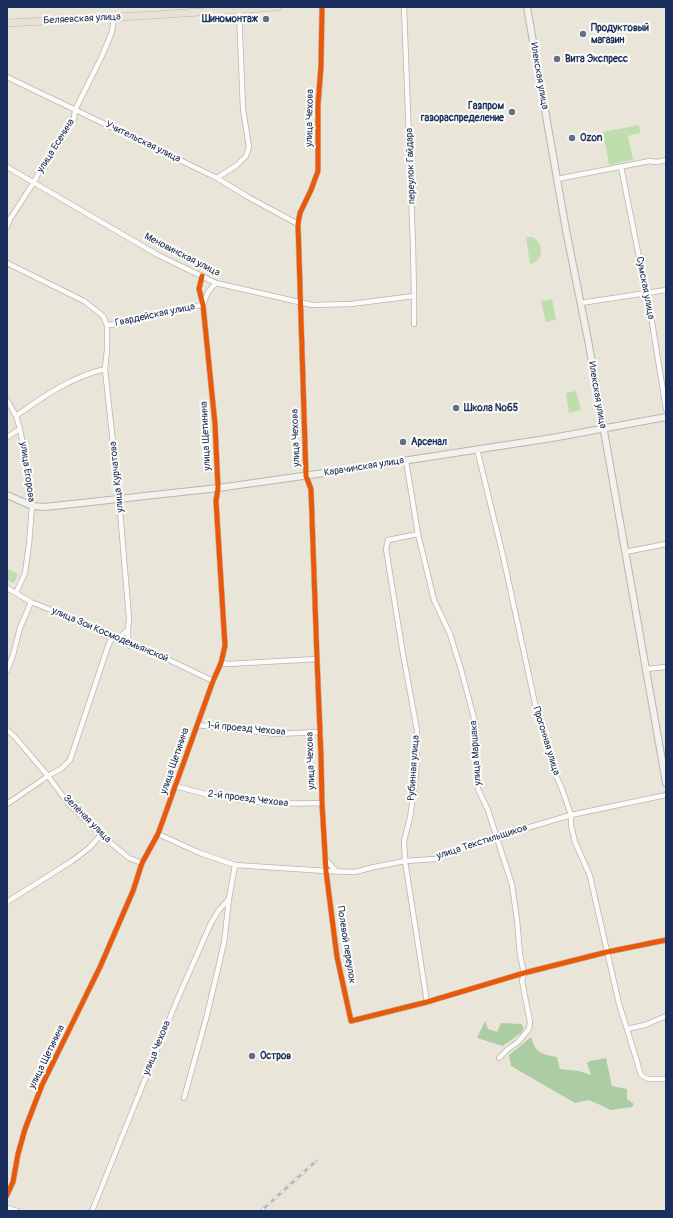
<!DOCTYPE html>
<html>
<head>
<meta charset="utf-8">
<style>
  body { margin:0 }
  #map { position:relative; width:673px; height:1218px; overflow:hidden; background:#e9e6d9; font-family:Pangolin,sans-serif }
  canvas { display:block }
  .frame { position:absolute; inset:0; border:8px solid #1b2f5e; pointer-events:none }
</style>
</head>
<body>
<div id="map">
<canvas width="673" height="1218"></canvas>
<div class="frame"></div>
</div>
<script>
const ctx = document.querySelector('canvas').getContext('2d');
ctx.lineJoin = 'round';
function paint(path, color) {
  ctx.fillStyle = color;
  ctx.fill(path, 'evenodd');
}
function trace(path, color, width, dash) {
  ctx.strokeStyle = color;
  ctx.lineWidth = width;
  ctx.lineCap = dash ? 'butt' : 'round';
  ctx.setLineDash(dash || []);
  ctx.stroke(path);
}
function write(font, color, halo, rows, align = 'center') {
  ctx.font = font + ' Pangolin,sans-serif';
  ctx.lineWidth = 4;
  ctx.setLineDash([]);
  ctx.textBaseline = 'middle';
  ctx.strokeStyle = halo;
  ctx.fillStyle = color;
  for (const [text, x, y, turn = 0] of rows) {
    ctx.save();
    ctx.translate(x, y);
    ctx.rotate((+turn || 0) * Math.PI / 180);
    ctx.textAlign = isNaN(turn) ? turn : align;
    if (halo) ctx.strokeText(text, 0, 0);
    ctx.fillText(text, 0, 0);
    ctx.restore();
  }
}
paint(new Path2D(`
  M639 125 640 133 628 136 633 160 609 165 603 132Z
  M526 237C528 237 530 237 532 237 542 241 544 256 536 262 534 263 532 264 530 264Z
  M552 299 556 320 546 322 541 301Z
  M576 391 581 410 569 413 566 393Z
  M7 569 18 574 14 583 7 580Z`), '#bedeae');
paint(new Path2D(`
  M485 1021 488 1029 497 1032 501 1023 521 1024 524 1028 521 1033 503 1046 477 1038Z
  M531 1037C536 1054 541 1054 557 1057L560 1069 579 1071 591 1075 587 1063 590 1061 606 1058 612 1086 627 1089V1099L634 1104 632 1107 611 1110 596 1103 588 1100 575 1103 511 1066 509 1055Z`), '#accda3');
const street = new Path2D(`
  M322 7 321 66 318 105V171L311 190 300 213 298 224 306 476 311 489 317 659 321 756 322 803 326 871 337 957 351 1021 427 1002 524 973 607 952 666 940
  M404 7 413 244 414 296V324
  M7 77 217 178 248 197 298 224
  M7 167 158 255 216 283 312 305 351 304 414 296
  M621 167 652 322 666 409
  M217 178 237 165 246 156 249 147 243 109 239 10
  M557 179 650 161 657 162 666 160
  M7 227 10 219 34 182 42 166 74 119 75 110 101 58 112 32 114 18
  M7 263 84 301 103 316 107 325V350L105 369 119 499 129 618 128 629 117 640
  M581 303 666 290
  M203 305 208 292 216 283
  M107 325 119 324 183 308 203 305
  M7 400 16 416 20 429 31 488 32 506 29 544 25 573 16 593
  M16 416C44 396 71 377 105 369
  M7 437 20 429
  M477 449 503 556 536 708 553 769 562 789 571 815V825L575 842 590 876 619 1004 627 1029 641 1075 648 1079H666
  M406 461 418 534 434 600 450 634 462 673 476 726V775L478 789 488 810 512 885 517 920 520 955 524 973 522 981 530 1022 529 1029 518 1042 508 1049 499 1058
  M418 534 388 540 386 549 403 654 417 730V750L416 774 410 818 404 841 405 861 427 1002
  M625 552 666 544
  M7 588 31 602 56 612 112 638 165 658 213 681
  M128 629V638L130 646
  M221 663 228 664 317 659
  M646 669 666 667
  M7 671 13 655 20 628 31 602
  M197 725 277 734 319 732
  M7 730 15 737 48 776 68 803 101 835 129 858 142 863
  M176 786C223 801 273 805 322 803
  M7 804 48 776 62 768 70 760 108 646 112 638
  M158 834 200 853 235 865 326 871 355 872 374 867 405 861 435 859 474 846 496 837 571 815 666 795
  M325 859 337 872
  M7 902 72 861 89 848 101 835
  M627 1029 645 1025 666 1016
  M184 1098 207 1015 224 943 229 899
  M7 1195 13 1182 18 1154 25 1129 42 1085 100 967 133 891 142 863 158 834 213 681 221 663 225 646 216 501 218 488 215 424 203 305 199 289 202 276
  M7 1208 17 1211
  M92 1211 177 1000 211 923 219 910 229 899 235 865`);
const secondary = new Path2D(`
  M527 7 566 230 588 340 666 783
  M7 495 32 506 45 507 218 488 331 472 552 438 666 417`);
const primary = new Path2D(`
  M7 23 154 15 277 7`);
trace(street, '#b6b6b2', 6);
trace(secondary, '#b6b6b2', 8);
trace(primary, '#b6b6b2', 8);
trace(street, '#fcfbf9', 4.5);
trace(secondary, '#f3f1eb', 6);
trace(primary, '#e6e2d5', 7);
const rail = new Path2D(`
  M261 1211 316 1161`);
trace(rail, '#b6b8bb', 3);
trace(rail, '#fdfcf7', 1.5, [4.5]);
trace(new Path2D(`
  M322 7 321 66 318 105V171L311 190 300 213 298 224 306 476 311 489 317 659 321 756 322 803 326 871 337 957 351 1021 427 1002 524 973 607 952 666 940
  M7 1195 13 1182 18 1154 25 1129 42 1085 100 967 133 891 142 863 158 834 213 681 221 663 225 646 216 501 218 488 215 424 203 305 199 289 202 276`), '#e8590c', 5);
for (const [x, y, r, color] of [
  [266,19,4,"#636f89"],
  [583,34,4,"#636f89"],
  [557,59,4,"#636f89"],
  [512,112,4,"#636f89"],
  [572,138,4,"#636f89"],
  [456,408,4,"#636f89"],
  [403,442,4,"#636f89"],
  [252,1056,4,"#636f89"]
]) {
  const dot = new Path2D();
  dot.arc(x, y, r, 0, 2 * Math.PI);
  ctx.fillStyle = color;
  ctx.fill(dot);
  trace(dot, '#fdfcf7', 1.5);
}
write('10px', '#1b2f5e', '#fdfcf7', [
  ["Беляевская улица",82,19,-3],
  ["Илекская улица",539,76,80],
  ["улица Чехова",310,118,-89],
  ["Учительская улица",143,142,26],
  ["улица Есенина",56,146,-58],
  ["переулок Гайдара",411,166,-92],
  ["Меновинская улица",182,255,27],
  ["Сумская улица",645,288,79],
  ["Гвардейская улица",155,315,-12],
  ["Илекская улица",597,395,80],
  ["улица Щетинина",206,436,-93],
  ["улица Чехова",296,438,-92],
  ["Карачинская улица",364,467,-9],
  ["улица Егорова",27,472,82],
  ["улица Курчатова",117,477,-96],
  ["улица Зои Космодемьянской",110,635,23],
  ["1-й проезд Чехова",246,729,5],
  ["Прогонная улица",546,741,73],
  ["улица Маршака",476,753,-94],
  ["улица Щетинина",175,761,-71],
  ["улица Чехова",311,761,-92],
  ["Рубинная улица",414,768,-86],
  ["2-й проезд Чехова",248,799,7],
  ["Зелёная улица",87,819,45],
  ["улица Текстильщиков",482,842,-18],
  ["Полевой переулок",346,945,81],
  ["улица Чехова",157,1048,-68],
  ["улица Щетинина",47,1057,-64]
]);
write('bold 10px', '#1b2f5e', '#fdfcf7', [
  ["Шиномонтаж",258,19,"right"],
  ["Продуктовый",591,28],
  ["магазин",591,40],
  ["Вита Экспресс",565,59],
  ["Газпром",504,106,"right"],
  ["газораспределение",504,118,"right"],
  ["Ozon",580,138],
  ["Школа №65",464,408],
  ["Арсенал",411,442],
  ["Остров",260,1056]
], 'left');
</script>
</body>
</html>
